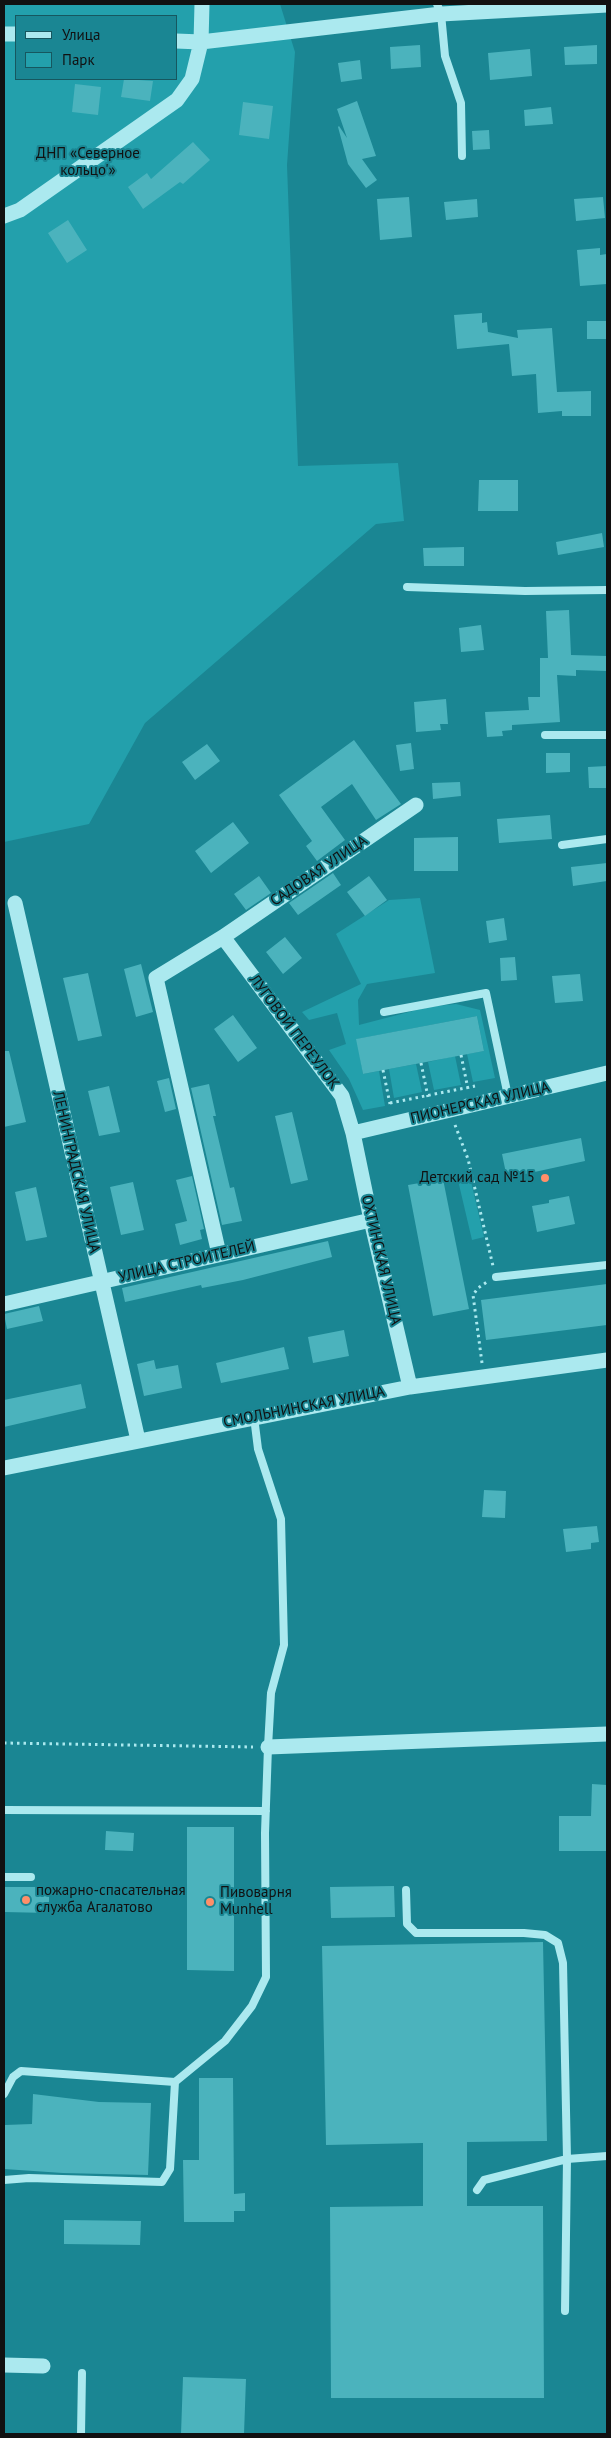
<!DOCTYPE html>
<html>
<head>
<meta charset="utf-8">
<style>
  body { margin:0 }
  #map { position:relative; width:611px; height:2438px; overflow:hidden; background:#1a8693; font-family:"PT Sans",sans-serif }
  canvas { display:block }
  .frame { position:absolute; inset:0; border:5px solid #111; pointer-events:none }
  .legend { position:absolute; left:15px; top:15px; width:162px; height:65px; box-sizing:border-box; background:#1a8693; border:1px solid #16575f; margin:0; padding:6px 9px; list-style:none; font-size:15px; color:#111 }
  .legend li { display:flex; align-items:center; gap:10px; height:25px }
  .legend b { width:25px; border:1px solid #16575f }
</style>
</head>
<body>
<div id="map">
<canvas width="611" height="2438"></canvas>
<div class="frame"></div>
<ul class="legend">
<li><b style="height:6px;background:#abe9ef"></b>Улица</li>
<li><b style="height:14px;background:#23a0ac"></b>Парк</li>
</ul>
</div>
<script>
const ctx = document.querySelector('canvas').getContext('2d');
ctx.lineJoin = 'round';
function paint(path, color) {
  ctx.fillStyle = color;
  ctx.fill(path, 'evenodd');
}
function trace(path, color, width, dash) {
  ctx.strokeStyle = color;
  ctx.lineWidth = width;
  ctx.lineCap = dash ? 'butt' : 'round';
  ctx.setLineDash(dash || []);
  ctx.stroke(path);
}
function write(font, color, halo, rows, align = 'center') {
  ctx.font = font + ' "PT Sans",sans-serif';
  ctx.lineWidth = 4;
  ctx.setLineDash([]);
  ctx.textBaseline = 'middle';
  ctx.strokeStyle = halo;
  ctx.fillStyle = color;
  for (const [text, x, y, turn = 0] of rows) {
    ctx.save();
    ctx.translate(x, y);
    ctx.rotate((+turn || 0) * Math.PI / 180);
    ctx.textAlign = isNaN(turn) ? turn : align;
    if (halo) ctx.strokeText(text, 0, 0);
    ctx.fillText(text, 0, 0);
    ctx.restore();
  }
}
paint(new Path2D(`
  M4 4H280L295 52 287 165 298 466 398 463 404 521 376 524 145 723 89 824 4 842ZM16 16H176V79H16Z
  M420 898 435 973 367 984 358 1000 359 1025 428 1007 456 1004 480 1010 495 1078 473 1082 467 1054 484 1051 477 1016 357 1039 363 1074 379 1071 385 1106 363 1110 349 1079 329 1050 346 1044 337 1013 309 1020 302 1012 361 984 336 934 389 900Z
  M455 1056 461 1085 434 1090 428 1062Z
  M416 1064 422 1092 394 1098 389 1069Z
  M469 1173 484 1237 472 1240 457 1176Z`), '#23a0ac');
paint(new Path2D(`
  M420 45 421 67 391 69 390 47Z
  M597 45V64L565 65 564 47Z
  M530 49 532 76 490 80 488 53Z
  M360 60 362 79 341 82 338 63Z
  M124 79 153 81 150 101 121 97Z
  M75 84 101 87 98 115 72 112Z
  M357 101 376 156 362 159 377 180 366 188 348 164 338 127 339 126 347 138 337 109Z
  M243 102 273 106 269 139 239 135Z
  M551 107 553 124 525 126 524 110Z
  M489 130 490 149 473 150 472 131Z
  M193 142 210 160 183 184 180 182 143 209 128 187 147 173 151 179Z
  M409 197 412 237 380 240 377 199Z
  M603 197 605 218 576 221 574 199Z
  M477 199 478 217 446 220 444 202Z
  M68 220 87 250 67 263 48 233Z
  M600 248V255L607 254V284L580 286 577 250Z
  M482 313V323L487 322 488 332 518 338 517 330 552 328 557 392 591 391V416H562V411L538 413 536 374 512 376 509 344 457 349 454 315Z
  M587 321H607V339H587Z
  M479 480H518V511H478Z
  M602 533 604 547 558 555 556 542Z
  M464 547V566H424L423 548Z
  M569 610 571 655 607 656V671L576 670V676L557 675 560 722 512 725V730L502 731 503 736 487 737 485 712 529 710 528 697H540V658H548L546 611Z
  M481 625 484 650 461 652 459 628Z
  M446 699 448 724H440L441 730 416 732 414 702Z
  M354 740 401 804 376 820 352 784 321 807 345 840 317 861 306 846 312 841 279 795Z
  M411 743 414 769 400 771 396 745Z
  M207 744 220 761 195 780 182 762Z
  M546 753H570V772L546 773Z
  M607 766V788H589L588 767Z
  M460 782 461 796 433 799 432 783Z
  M550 815 552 839 499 843 497 819Z
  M233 822 249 843 211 873 195 851Z
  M458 837V871H414V838Z
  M607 863V881L573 886 571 867Z
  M333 873 341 885 298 915 289 903Z
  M259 876 271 893 246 910 234 894Z
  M369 876 387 900 365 916 347 892Z
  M504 918 507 940 489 943 486 921Z
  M285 937 302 958 283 974 266 952Z
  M515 957 517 980 501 981 500 958Z
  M141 964 153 1012 136 1017 124 969Z
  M88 973 102 1036 78 1041 63 978Z
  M580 974 583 1001 555 1003 552 976Z
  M233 1015 257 1048 238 1062 214 1029Z
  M477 1016 484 1051 363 1074 356 1039Z
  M4 1051H9L26 1122 4 1127Z
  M169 1078 176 1109 165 1112 157 1081Z
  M209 1084 216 1116H213L230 1188 234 1187 242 1221 222 1225 191 1088Z
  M109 1086 120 1132 99 1136 88 1091Z
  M292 1112 308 1180 291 1184 275 1116Z
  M581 1138 585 1161 507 1178 502 1154Z
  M192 1176 204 1229 200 1230 202 1239 180 1245 175 1224 187 1221 176 1180Z
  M443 1179 469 1309 433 1316 408 1185Z
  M133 1182 144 1230 121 1235 110 1187Z
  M36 1187 47 1237 26 1241 15 1192Z
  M569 1196 575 1224 537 1232 532 1206 549 1203V1200Z
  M328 1241 332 1257 243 1280 202 1288 201 1285 125 1302 122 1288Z
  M607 1284V1325L486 1340 481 1300Z
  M39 1306 43 1321 7 1329 4 1314Z
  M344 1330 349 1356 313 1363 308 1337Z
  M284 1347 289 1369 221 1383 216 1363Z
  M154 1360 156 1369 178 1365 182 1388 144 1396 137 1364Z
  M81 1384 86 1408 4 1427V1400Z
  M484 1490 506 1491 505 1518 482 1517Z
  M597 1526 599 1542 591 1543V1549L566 1552 563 1529Z
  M592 1784 607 1785V1851H559V1816H591Z
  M187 1827H234V1971L187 1970Z
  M106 1831 134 1833 133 1851 105 1850Z
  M394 1886 395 1917 331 1918 330 1887Z
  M4 1887H49V1913L4 1912Z
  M543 1942 547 2141 467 2142V2206H543L544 2398H331L330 2207 423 2206V2143L326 2145 322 1946Z
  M199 2078H233L234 2194 245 2193V2211H234V2222H184L183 2160H199Z
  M33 2094 99 2102 151 2103 148 2175 63 2173 4 2169 5 2125 32 2124Z
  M64 2220 141 2221 140 2245 64 2244Z
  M183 2377 246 2379 244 2434H181Z`), '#4bb3bd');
trace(new Path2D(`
  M461 1055 468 1089
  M421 1063 428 1097
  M383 1070 390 1104
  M390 1103 475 1086
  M455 1125 468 1159 493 1266
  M482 1363 473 1295 478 1288 487 1282
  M4 1743 253 1747`), '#abe9ef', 3, [2.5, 4]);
trace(new Path2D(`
  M437 4 441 14 445 56 461 103 462 156
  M407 587 525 591 607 590
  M545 735H607
  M562 845 607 839
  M384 1012 486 993 508 1096
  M496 1277 607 1265
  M4 1810 266 1811
  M4 1877H31
  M406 1890 407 1924 416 1933H524L545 1935 558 1943 563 1963 567 2159 565 2311
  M4 2094 13 2077 21 2071 175 2082 225 2041 252 2006 266 1977 265 1833 268 1747 271 1693 284 1645 281 1519 258 1449 254 1417
  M4 2180 29 2178 162 2182 170 2169 175 2082
  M477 2190 484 2180 567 2159 607 2156
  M81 2434 82 2373`), '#abe9ef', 8);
trace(new Path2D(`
  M4 34H16
  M176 41 201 42 441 14 607 5
  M4 216 20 210 177 100 192 79 201 42 202 4
  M15 903 138 1440
  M223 937 342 1096 353 1133 371 1220 410 1387
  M353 1133 607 1073
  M219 1254 156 978 223 937 416 805
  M4 1304 371 1220
  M4 1468 410 1387 607 1360
  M268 1747 607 1734
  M4 2365 43 2366`), '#abe9ef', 15);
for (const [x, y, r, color] of [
  [545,1178,5,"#ff8f69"],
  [26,1900,5,"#ff8f69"],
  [210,1902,5,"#ff8f69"]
]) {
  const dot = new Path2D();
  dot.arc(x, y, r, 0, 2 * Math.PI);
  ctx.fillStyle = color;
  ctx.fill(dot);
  trace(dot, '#1a8693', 2);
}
write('15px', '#111', '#1a8693', [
  ["ДНП «Северное",88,154],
  ["кольцо'»",88,171]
]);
write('15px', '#111', '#1a8693', [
  ["САДОВАЯ УЛИЦА",319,871,-34],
  ["ЛУГОВОЙ ПЕРЕУЛОК",294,1032,53],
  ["ПИОНЕРСКАЯ УЛИЦА",480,1103,-13],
  ["ЛЕНИНГРАДСКАЯ УЛИЦА",76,1172,77],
  ["ОХТИНСКАЯ УЛИЦА",381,1260,77],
  ["УЛИЦА СТРОИТЕЛЕЙ",187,1262,-13],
  ["СМОЛЬНИНСКАЯ УЛИЦА",304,1407,-11]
]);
write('15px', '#111', '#1a8693', [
  ["Детский сад №15",535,1178,"right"],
  ["пожарно-спасательная",36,1891],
  ["служба Агалатово",36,1908],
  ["Пивоварня",220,1893],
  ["Munhell",220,1910]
], 'left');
</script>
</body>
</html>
